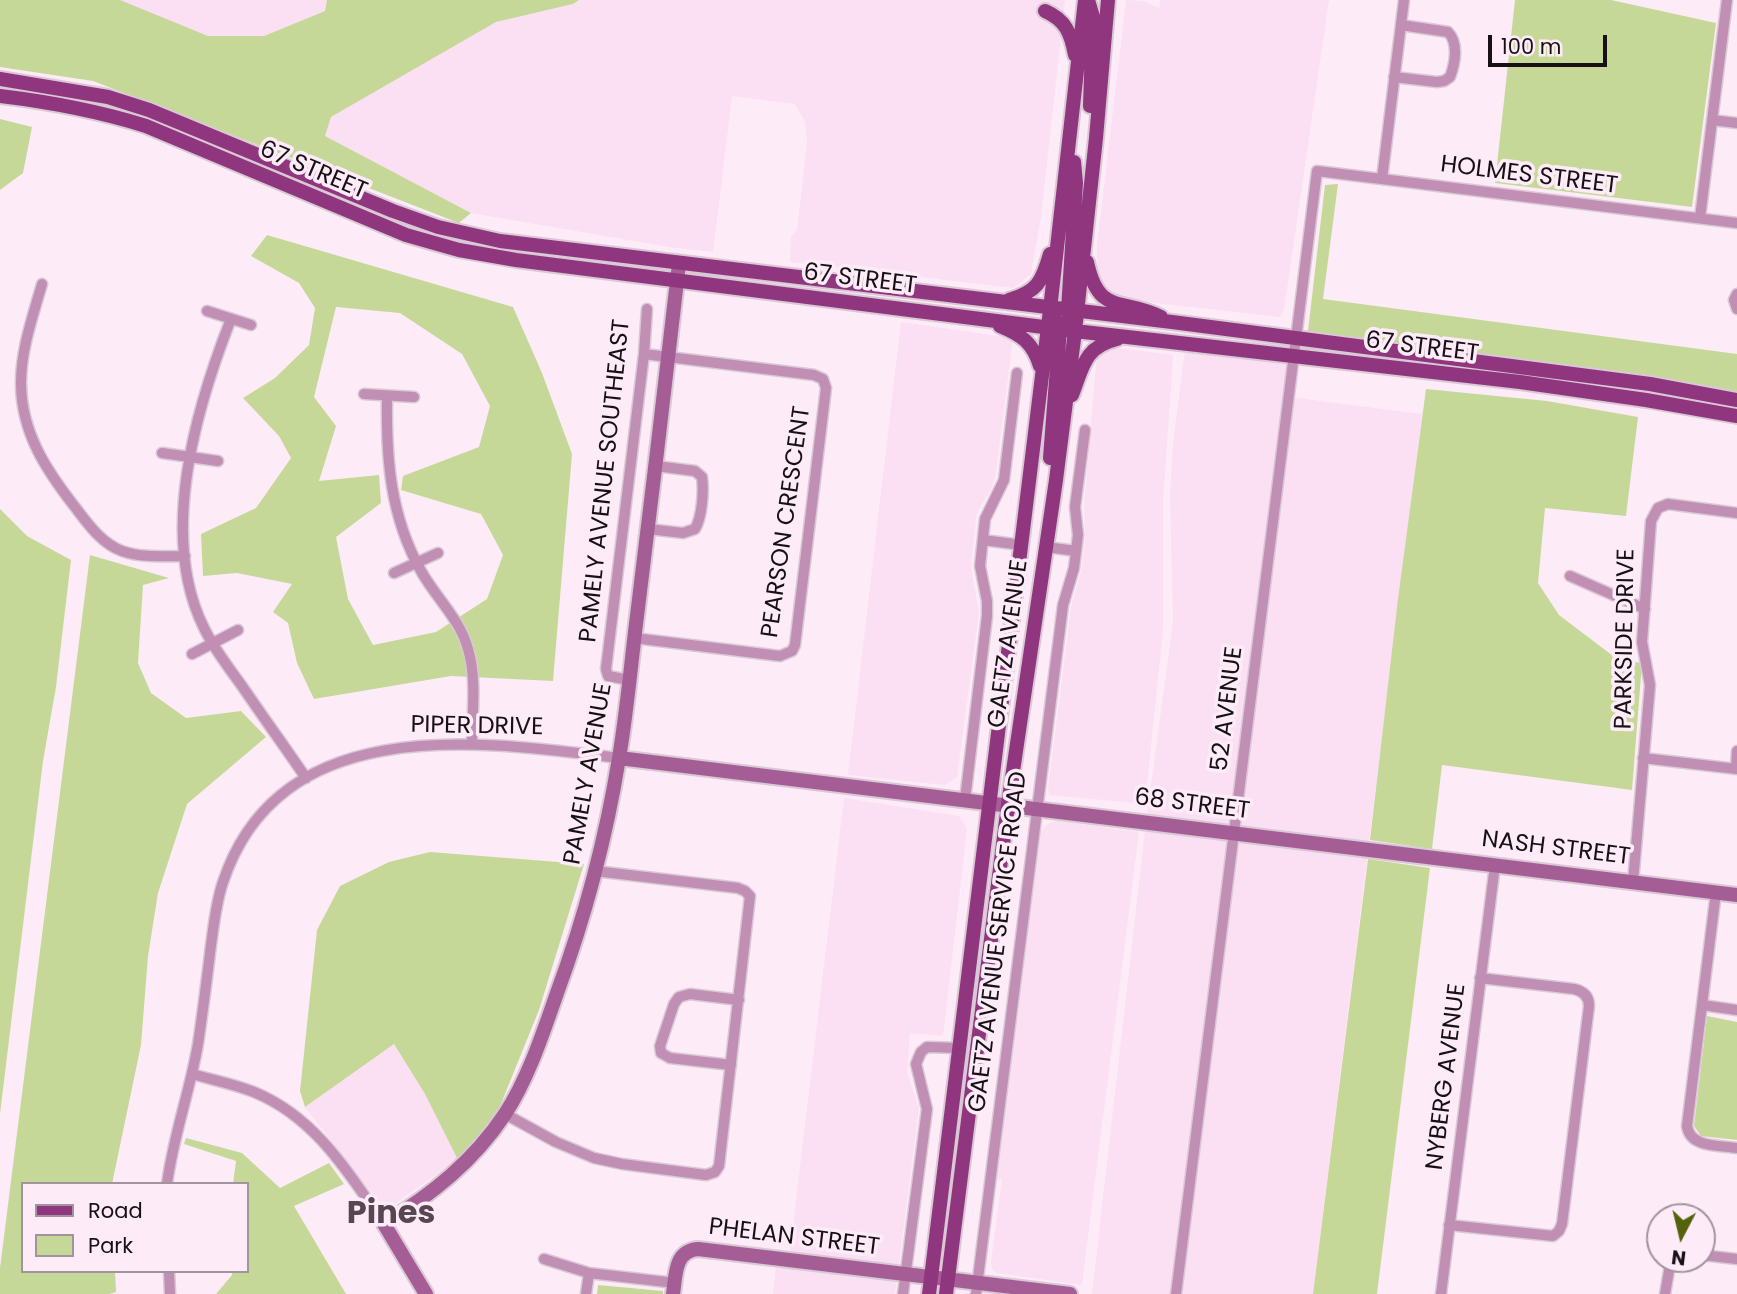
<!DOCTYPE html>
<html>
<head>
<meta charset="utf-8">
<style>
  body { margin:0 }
  #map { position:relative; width:1737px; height:1294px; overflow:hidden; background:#fdecf8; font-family:Poppins,sans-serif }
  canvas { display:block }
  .legend { position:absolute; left:21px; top:1182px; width:228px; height:91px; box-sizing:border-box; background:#fdecf8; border:2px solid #a1949d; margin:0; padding:9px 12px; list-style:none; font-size:21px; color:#171015 }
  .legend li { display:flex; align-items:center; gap:14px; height:35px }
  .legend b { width:35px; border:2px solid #a1949d }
  .north { position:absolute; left:1646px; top:1203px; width:70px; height:70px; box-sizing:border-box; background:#fdecf8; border:2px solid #a1949d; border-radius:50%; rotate:187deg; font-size:19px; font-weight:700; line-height:28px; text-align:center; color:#171015 }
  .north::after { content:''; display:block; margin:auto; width:24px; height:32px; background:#52630b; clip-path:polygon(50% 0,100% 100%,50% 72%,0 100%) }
  .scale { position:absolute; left:1488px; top:35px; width:119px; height:32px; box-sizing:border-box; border:4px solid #171015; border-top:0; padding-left:9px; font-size:21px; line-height:24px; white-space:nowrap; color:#171015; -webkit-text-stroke:5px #fdecf8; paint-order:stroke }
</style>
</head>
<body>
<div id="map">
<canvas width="1737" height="1294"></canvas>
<ul class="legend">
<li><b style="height:9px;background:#90367e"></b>Road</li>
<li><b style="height:19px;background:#c6d898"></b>Park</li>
</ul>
<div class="north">N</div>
<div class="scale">100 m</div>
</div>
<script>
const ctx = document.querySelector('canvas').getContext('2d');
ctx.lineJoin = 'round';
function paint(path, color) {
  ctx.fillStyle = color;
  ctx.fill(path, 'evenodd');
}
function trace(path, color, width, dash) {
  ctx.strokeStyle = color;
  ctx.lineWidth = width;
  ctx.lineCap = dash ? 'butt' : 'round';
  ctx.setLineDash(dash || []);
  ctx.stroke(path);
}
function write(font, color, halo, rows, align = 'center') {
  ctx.font = font + ' Poppins,sans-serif';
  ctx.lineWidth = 7;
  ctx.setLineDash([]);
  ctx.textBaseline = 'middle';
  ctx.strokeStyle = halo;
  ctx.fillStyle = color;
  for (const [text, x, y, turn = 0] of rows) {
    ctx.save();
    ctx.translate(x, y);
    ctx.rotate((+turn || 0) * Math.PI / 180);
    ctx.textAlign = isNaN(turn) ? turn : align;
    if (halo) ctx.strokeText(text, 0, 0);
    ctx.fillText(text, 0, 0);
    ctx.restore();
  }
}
paint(new Path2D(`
  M113 0H327L325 11 264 36H208Z
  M579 0H1065L1041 217 1031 274 1014 288 790 262 791 237 797 230 807 142 805 122 795 104 732 96 713 252 669 247 471 213 325 136 331 117 496 22 573 4Z
  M1126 0 1144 1 1159 8 1160 0H1329L1284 310 1280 317 1130 300 1117 297 1100 283 1097 267V246Z
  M901 322 1013 338 996 472 992 488 979 509 976 518 971 567 979 612 957 777 945 785 848 775Z
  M1186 343 1293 356 1289 397 1422 414 1313 1294H1092L1146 822 1173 622 1170 494 1173 443Z
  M1110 347 1173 355 1163 502V630L1145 804 1050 795 1048 789 1071 607 1082 568 1085 538 1084 505 1097 353Z
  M844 798 959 816 967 829 943 1036 910 1033 907 1073 919 1108 895 1294H773L777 1258 789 1259Z
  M1058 821 1139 832 1082 1285 997 1273 992 1269 991 1262 1002 1179 997 1180 1041 831 1049 823Z
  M394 1044 425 1094 458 1160 385 1210 305 1107Z`), '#fbdff3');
paint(new Path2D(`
  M0 0H120L208 36H264L325 11 327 0H579L573 4 496 22 331 117 325 136 471 213 459 223 93 81 0 67Z
  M1515 0H1611L1716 23 1692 207 1495 183Z
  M0 119 32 127 23 173 0 190Z
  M1338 184 1323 299 1737 354V394L1308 331 1325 185Z
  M267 235 513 307 542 373 572 454 553 681 451 676 314 699 297 663 288 623 273 612 292 584 237 573 203 576 201 534 256 508 291 458 279 436 243 398 275 378 309 345 315 308 299 283 251 256ZM336 307 400 313 462 354 490 406 479 447 403 476 401 490 481 514 503 555 487 599 436 632 373 645 348 599 336 537 381 503 379 475 319 481 336 426 314 397Z
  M1426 389 1547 401 1638 417 1626 516 1545 508 1538 583 1559 615 1617 659 1642 663 1632 790 1442 765 1432 849 1370 840 1398 599Z
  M0 509 27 536 71 560 56 687 43 761 0 1114Z
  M90 555 169 578 143 585 138 663 151 693 186 718 241 711 266 737 187 804 158 893 148 956 141 1045 112 1184H23V1271H115L116 1292 109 1294H0V1268Z
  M430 852 584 864 539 1010 494 1121 458 1160 425 1094 394 1044 305 1107 300 1091 317 930 340 886 389 862Z
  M1368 859 1430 868 1377 1294H1313Z
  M1707 1016 1737 1022V1140L1701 1136 1694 1126Z
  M186 1138 242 1153 280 1188 329 1163 344 1184 294 1206 346 1294H216L232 1275V1271H247V1184H233L236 1161 184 1144Z
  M598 1285 663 1291V1294H597Z`), '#c6d898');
const street = new Path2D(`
  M1394 77 1437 82 1444 81 1450 77C1455 64 1459 43 1448 32L1401 25
  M1712 120 1737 123
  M1382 179 1404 0
  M1700 218 1727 0
  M42 284C33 316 21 349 21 383 21 432 46 470 75 507 88 524 101 543 122 551 141 558 165 556 185 556
  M1737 294 1734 300 1737 309
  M207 311 251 325
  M231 319C196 408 158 536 204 628 214 649 229 668 242 686 263 717 285 747 306 778
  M364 394 414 397
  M387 396C386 458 390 516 421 571 436 598 460 619 468 649 477 679 472 713 472 744
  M162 453 218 461
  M648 529 683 533 695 529C702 517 704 492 702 477L695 471 656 466
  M983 540 1022 545
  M1046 547 1076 551
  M394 573 438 553
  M1570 576 1645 609
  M634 638 780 656 792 651 795 645 826 388 823 379 814 375 644 354
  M192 654 238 630
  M629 680 608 676 606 669 644 354 647 309
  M1643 758 1737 769
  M1736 769 1737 751
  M965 800 987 616V601L980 566 985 519 1004 480 1017 373
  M1633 882 1650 685 1642 642 1651 521 1658 508 1668 504 1737 513
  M1716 892 1687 1126C1690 1148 1719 1145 1737 1148
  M1702 1005 1737 1010
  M731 1065 670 1058 661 1053 660 1046 674 1004 679 997 690 994 739 1000
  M192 1074C213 1080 234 1084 254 1092 315 1117 348 1172 384 1224
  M505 1114 556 1142 594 1158 622 1164 706 1175 715 1172 719 1166 750 896 745 891 738 888 595 871
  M167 1184C173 1137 190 1091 198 1044 203 1011 207 978 211 945 214 924 216 902 223 882 280 711 480 741 619 758
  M1449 1225 1553 1236 1559 1231 1562 1224 1589 1006C1589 996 1583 991 1574 989L1480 978
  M1702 1255 1737 1259
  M544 1259 589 1273 675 1283
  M169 1271 170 1294
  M586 1294 589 1273
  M903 1294 927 1109 916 1064 921 1052 927 1047 960 1048
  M976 1294 1063 605 1074 568 1078 535 1075 507 1085 430
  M1176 1294 1317 171 1737 223
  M1441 1294 1495 865
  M1665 1294 1671 1259`);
const secondary = new Path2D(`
  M619 758 1737 895
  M426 1294 384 1224C432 1194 473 1162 505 1114 528 1079 543 1033 557 993 585 917 606 838 619 758 627 711 631 663 637 616 652 499 665 381 679 264
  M673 1294C676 1275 674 1251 698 1249L1070 1294`);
const primary = new Path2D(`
  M1088 0 1093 17 1090 106
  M1045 11C1066 20 1071 34 1075 55
  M0 79 108 97 149 110 393 211 438 227 500 241 1172 322 1650 384 1737 400
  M0 96C50 102 98 111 146 126L406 235 459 250 516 260 1075 331 1520 382 1646 400 1737 416
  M1087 262C1099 317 1122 297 1161 317
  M1009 300C1037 292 1042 282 1050 254
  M1069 317 1068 310 1076 183 1074 162
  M1000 326C1022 335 1033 343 1040 366
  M1072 395C1083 367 1084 347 1117 339
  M1050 458 1060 329 1058 322
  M929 1294 1048 327 1085 0
  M946 1294 1008 805 1056 480 1075 331 1096 138 1108 0`);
trace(street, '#d8c9d4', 13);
trace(secondary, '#d8c9d4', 18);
trace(primary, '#d8c9d4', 18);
trace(street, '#c18eb4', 10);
trace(secondary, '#a55d95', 14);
trace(primary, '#90367e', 14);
write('24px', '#171015', '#fdecf8', [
  ["67 STREET",313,171,23],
  ["HOLMES STREET",1529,176,7],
  ["67 STREET",860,280,7],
  ["67 STREET",1422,348,7],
  ["PAMELY AVENUE SOUTHEAST",606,481,-84],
  ["PEARSON CRESCENT",787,522,-82],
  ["PARKSIDE DRIVE",1626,639,-89],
  ["GAETZ AVENUE",1009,644,-82],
  ["52 AVENUE",1228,709,-83],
  ["PIPER DRIVE",477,727,1],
  ["PAMELY AVENUE",589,774,-80],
  ["68 STREET",1192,805,7],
  ["NASH STREET",1556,849,7],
  ["GAETZ AVENUE SERVICE ROAD",999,942,-83],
  ["NYBERG AVENUE",1447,1077,-83],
  ["PHELAN STREET",794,1238,7]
]);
write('bold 32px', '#584653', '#fdecf8', [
  ["Pines",391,1215]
]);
</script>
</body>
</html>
